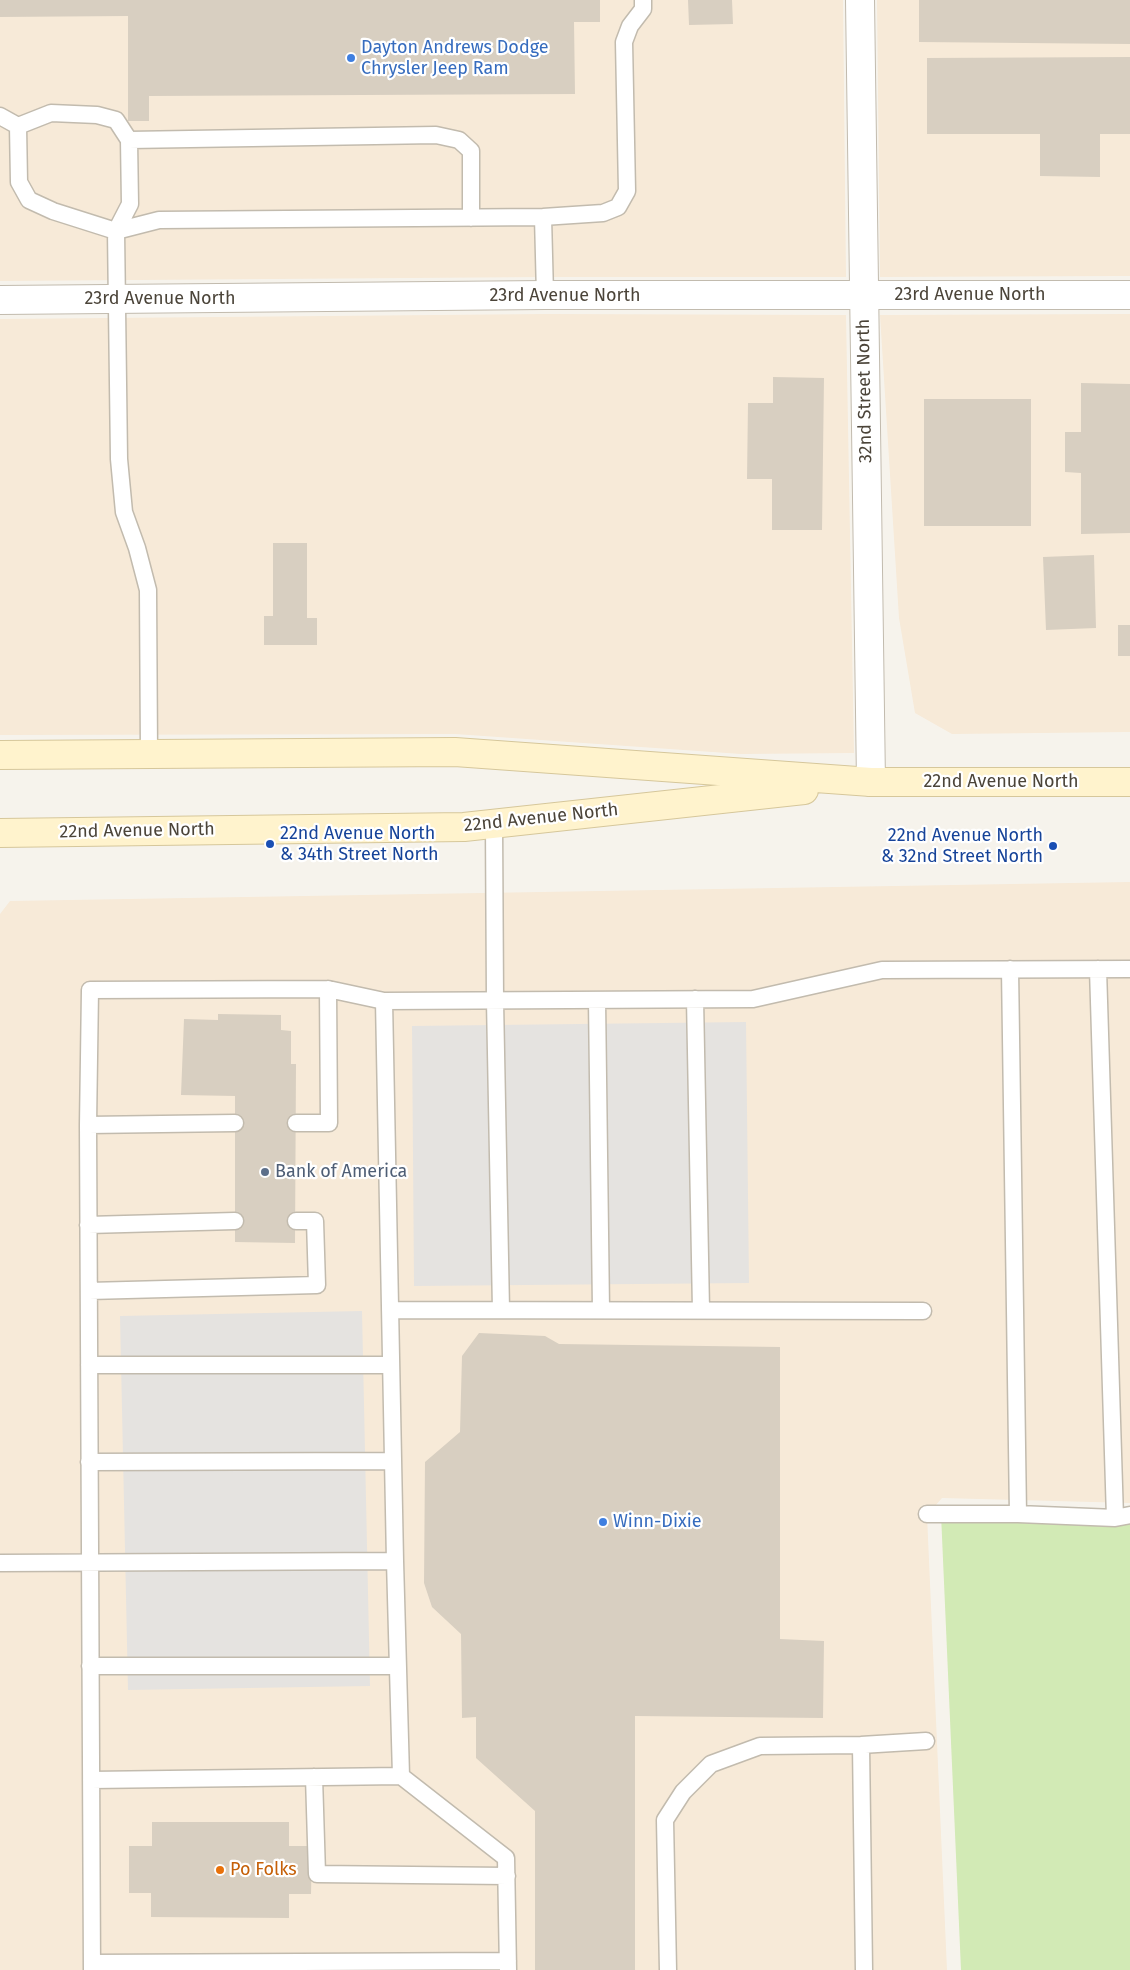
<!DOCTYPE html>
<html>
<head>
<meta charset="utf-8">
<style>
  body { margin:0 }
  canvas { display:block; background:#f6f3ec }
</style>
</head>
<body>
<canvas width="1130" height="1970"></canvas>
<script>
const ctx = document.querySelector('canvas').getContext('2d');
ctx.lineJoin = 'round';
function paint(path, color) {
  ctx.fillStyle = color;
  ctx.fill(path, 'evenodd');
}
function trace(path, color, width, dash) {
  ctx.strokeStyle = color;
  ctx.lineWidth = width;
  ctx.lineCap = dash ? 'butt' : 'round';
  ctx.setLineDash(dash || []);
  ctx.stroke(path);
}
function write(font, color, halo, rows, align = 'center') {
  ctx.font = font + ' "Fira Sans",sans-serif';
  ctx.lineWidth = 4.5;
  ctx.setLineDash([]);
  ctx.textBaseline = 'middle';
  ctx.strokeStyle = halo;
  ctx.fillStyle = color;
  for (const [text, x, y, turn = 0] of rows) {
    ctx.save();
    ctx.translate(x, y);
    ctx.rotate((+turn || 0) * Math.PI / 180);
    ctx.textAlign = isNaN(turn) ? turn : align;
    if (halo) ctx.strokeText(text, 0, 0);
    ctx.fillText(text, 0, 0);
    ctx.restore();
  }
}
paint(new Path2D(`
  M0 0H843L846 277H545L0 281Z
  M877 0H1130V276L880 277Z
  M546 314 846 315 854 753 741 754 455 734 0 735V319Z
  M1130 314V732L952 734 915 713 899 618 880 315Z
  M1130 882V1503L942 1498 927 1515 947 1970H0V914L10 901Z`), '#f7ead8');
paint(new Path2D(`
  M941 1514 1130 1519V1970H961Z`), '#d2eab5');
paint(new Path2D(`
  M746 1022 749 1283 414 1286 412 1026Z
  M362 1311 370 1686 128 1690 120 1316Z`), '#e5e3e0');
paint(new Path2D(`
  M0 0H600V22H574L575 94 149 96V121H128V16L0 17Z
  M688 0H732L733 24 689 25Z
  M919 0H1130V44L919 42Z
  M1130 57V134H1100V177L1040 176V134H927V58Z
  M773 377 824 378 822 530H772V479H747L748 403H773Z
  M1081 383 1130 384V533L1081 534V473L1065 472V432H1081Z
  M924 399H1031V526H924Z
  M273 543H307V618H317V645H264V616H273Z
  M1094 555 1096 628 1046 630 1043 557Z
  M1118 625H1130V656H1118Z
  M218 1014 281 1015V1030L291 1031V1064H296L295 1243 235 1242V1096L181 1095 184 1019 218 1020Z
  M479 1333 545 1336 559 1344 780 1347V1639L824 1641 823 1718 635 1716V1970H535V1811L476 1758V1717L462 1718 461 1634 432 1607 424 1583 425 1462 460 1432 462 1356Z
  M152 1822H289V1846H312L311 1894H289V1918L151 1917V1893H129V1846H152Z`), '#d8cfc1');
const service = new Path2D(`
  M0 116 18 126 19 182 29 200 53 211 116 231 130 204 129 140 116 120 97 115 51 113 18 126
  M129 140 436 135 459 140 471 151V218
  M543 217 545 295
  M149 754 148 590 137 548 124 512 119 459 116 231 159 220 543 217 603 213 618 207 627 191 624 42 630 26 643 9V0
  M494 824 495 1001 501 1310
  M1010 969 1018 1514
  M1098 969 1115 1518
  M695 999 701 1310
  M597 1000 601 1310
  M384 1001 395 1561
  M296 1123H329L328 989
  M88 1125 235 1123
  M88 1225 235 1221
  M89 1291 317 1285 315 1221H296
  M390 1310 923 1311
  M89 1365H391
  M89 1462 393 1461
  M927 1514H1018L1115 1518 1130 1515
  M0 1563 395 1561 401 1776 506 1858 508 1970
  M90 1666H397
  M861 1745 864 1970
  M314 1777 317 1874 507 1876
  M91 1780 401 1776
  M92 1963 508 1961
  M92 1970 88 1125 90 990 328 989 384 1001 753 999 882 970 1130 969
  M668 1970 665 1820 683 1792 711 1764 760 1746 861 1745 926 1741`);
const minor = new Path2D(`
  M860 0 871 782
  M0 300 545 295H1130`);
const secondary = new Path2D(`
  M0 755 455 752 871 782H1130
  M0 833 464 827 804 790`);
trace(service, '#c2bbae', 19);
trace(minor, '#c2bbae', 30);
trace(secondary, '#d6c79b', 30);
trace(service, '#fff', 16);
trace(minor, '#fff', 28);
trace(secondary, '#fff3cd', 28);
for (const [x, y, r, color] of [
  [351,58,5,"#3f7fe0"],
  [270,844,5,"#1a4fb4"],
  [1053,846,5,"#1a4fb4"],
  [265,1172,5,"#5c6f8a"],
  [603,1522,5,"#3f7fe0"],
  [220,1870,5,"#e8710a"]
]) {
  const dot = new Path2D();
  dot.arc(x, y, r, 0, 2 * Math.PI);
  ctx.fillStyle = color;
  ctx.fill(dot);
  trace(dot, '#fff', 2);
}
write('18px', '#366cbe', '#fff', [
  ["Dayton Andrews Dodge",361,48],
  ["Chrysler Jeep Ram",361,69],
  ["Winn-Dixie",613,1522]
], 'left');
write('18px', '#4b4439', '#fff', [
  ["23rd Avenue North",970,295],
  ["23rd Avenue North",565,296],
  ["23rd Avenue North",160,299],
  ["32nd Street North",865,391,-91],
  ["22nd Avenue North",1001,782],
  ["22nd Avenue North",541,818,-6],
  ["22nd Avenue North",137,831,-1]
]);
write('18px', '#164399', '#fff', [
  ["22nd Avenue North",280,834],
  ["& 34th Street North",280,855],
  ["22nd Avenue North",1043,836,"right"],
  ["& 32nd Street North",1043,857,"right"]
], 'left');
write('18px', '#4e5e75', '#fff', [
  ["Bank of America",275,1172]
], 'left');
write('18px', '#c56008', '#fff', [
  ["Po Folks",230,1870]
], 'left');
</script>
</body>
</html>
